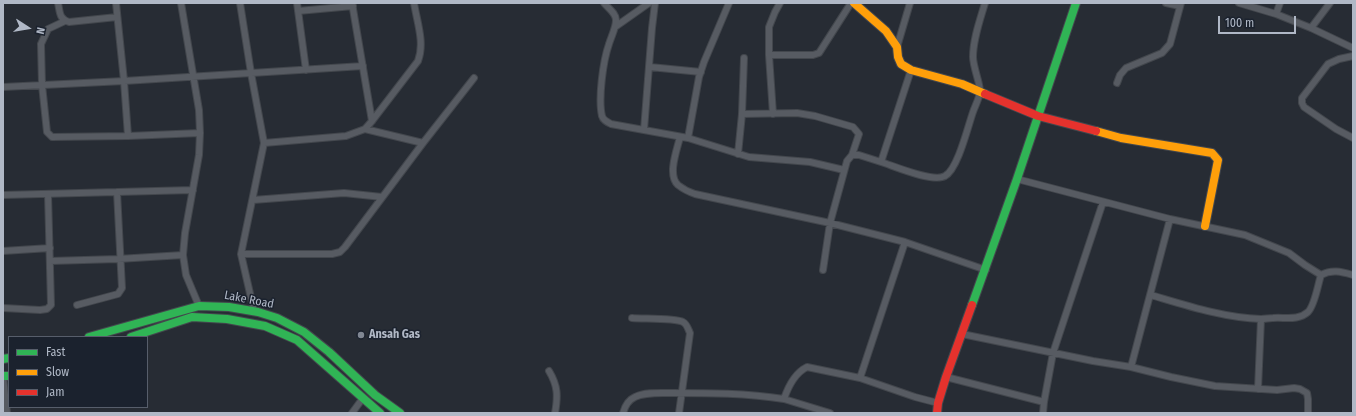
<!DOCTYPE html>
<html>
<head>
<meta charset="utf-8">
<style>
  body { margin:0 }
  #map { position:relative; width:1356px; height:416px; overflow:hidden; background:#272c34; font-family:"Fira Sans Condensed",sans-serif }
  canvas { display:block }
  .frame { position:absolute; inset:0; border:4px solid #b0b8c6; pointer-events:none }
  .legend { position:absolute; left:8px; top:336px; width:140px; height:72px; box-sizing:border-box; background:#1b222e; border:1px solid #575e6b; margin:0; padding:5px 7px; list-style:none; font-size:12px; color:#b0b8c6 }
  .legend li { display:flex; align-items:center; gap:8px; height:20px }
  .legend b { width:20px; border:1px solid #575e6b }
  .north { position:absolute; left:8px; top:8px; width:40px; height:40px; -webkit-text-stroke:3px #1b222e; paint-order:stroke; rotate:102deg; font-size:11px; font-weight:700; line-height:16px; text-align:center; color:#b0b8c6 }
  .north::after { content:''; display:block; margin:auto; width:14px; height:18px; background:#b0b8c6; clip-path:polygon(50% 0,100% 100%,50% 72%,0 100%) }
  .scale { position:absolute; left:1218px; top:16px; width:78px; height:18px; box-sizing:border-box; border:2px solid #b0b8c6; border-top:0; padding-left:5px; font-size:12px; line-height:14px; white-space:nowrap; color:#b0b8c6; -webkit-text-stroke:3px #1b222e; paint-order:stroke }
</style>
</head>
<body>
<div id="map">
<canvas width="1356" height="416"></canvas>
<div class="frame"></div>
<ul class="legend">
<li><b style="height:5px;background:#30b455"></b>Fast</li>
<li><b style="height:5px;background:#ff9f0a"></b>Slow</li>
<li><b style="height:5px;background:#e5322d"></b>Jam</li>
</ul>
<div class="north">N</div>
<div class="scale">100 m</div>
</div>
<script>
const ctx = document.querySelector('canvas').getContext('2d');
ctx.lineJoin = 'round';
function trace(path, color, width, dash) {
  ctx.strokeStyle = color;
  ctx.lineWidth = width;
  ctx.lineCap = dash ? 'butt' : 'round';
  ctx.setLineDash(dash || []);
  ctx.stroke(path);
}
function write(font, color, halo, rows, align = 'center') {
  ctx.font = font + ' "Fira Sans Condensed",sans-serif';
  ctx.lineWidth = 3;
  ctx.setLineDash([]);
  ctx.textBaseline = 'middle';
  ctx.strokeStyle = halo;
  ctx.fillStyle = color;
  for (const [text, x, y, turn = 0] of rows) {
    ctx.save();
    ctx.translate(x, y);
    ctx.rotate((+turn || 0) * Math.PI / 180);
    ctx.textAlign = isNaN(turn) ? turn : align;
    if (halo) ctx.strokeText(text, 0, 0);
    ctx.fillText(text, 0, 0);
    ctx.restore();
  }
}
const street = new Path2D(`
  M58 3C60 12 59 19 69 22L117 17
  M116 3 124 81 128 136
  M181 3 199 110 200 133 199 155 185 233 183 255 186 275 199 306
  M240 3 251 73 264 143
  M297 3 306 70
  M352 3 372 121
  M604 3C608 8 616 13 616 20 616 28 611 37 609 44 603 61 598 99 602 116 603 120 607 122 611 124L688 138 749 157 810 162 844 170
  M1166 3 1180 6
  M1239 3 1276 14 1311 28 1353 48
  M298 11 353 6
  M1276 14 1280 3
  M65 21 48 29 41 44 42 85 47 132 52 137 128 136 200 133
  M615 27 649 3
  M1311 28 1330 3
  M897 47 910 3
  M769 55H813L819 53 851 3
  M1353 56 1339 59 1328 64 1302 98V103L1304 107 1336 129 1353 138
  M650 67 701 72
  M1117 83 1120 75 1126 68 1162 53 1170 44 1181 3
  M3 87 124 81 363 66
  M742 114 797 113 815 116 853 127 859 134 852 155
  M773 114 769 55V27L775 12 780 3
  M365 129 423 143
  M644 130 652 28 655 3
  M680 137C677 150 667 175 678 185 683 189 689 192 695 194L830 223 905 242 986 270
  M688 138 699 77 704 62 729 3
  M738 154 742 114 744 58
  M881 162C894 166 933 183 945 176 958 169 968 126 973 112 975 106 979 99 980 92 981 86 973 67 973 57 973 39 980 20 985 3
  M1017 179 1170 219 1245 235 1289 253 1305 265 1321 275
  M3 195 193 190
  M253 200 344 193 382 197
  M3 251 50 248
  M241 254H332L340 252 345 247 423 143 474 78
  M50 261 118 259 183 255
  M823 270 830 223 847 161 852 155H859L881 162 911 70
  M1151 295C1185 305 1224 318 1261 319 1265 319 1269 318 1273 318 1285 317 1298 321 1308 312 1315 305 1318 284 1321 275 1332 269 1342 272 1353 275
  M77 305 118 294 122 288 117 192
  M3 308 40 310 47 309 51 305 48 194
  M254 311 241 254 264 143 346 136 365 129 372 121 418 61C425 43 417 22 414 3
  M632 318C643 319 675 318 683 322 687 324 688 329 690 333L679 413
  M962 334 1093 361 1131 367 1171 377 1215 386 1277 390 1294 388 1300 389 1307 393 1308 399V413
  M1131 367 1170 219
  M549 371C558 386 558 396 555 413
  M3 376 7 413
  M946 377 1044 402 1043 413
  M860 378 905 242
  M1258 389 1261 319
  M784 399 830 413
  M1044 402 1053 353 1103 202
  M352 413 363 398
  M623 413C625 406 628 400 635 397 645 392 660 393 671 393 709 393 746 393 784 399 788 387 795 373 807 367L860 378 915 397 938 403`);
const fast = new Path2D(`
  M972 305 1017 179 1076 3
  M89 337 199 306 229 307 258 312 277 318 304 332 329 352 375 395 400 413
  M131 337 192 317 227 319 265 326 297 340 380 413
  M3 359 9 358
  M3 376H9`);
const slow = new Path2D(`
  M854 3 886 31 897 47 898 57 901 64 911 70 962 84 985 94
  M1096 131 1121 138 1212 153 1218 160 1205 226`);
const jam = new Path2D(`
  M985 94 1038 116 1096 131
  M937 413 938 403 946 377 972 305`);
trace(street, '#43474d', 8);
trace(fast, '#43474d', 10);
trace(slow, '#43474d', 10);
trace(jam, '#43474d', 10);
trace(street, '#575b62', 6);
trace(fast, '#30b455', 8);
trace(slow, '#ff9f0a', 8);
trace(jam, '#e5322d', 8);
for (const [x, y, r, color] of [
  [361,335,4,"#808793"]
]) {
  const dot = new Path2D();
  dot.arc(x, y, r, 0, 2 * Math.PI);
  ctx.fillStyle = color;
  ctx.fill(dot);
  trace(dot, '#1b222e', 1.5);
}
write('12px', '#b0b8c6', '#1b222e', [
  ["Lake Road",249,300,11]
]);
write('bold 12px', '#b0b8c6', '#1b222e', [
  ["Ansah Gas",369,335]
], 'left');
</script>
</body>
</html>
